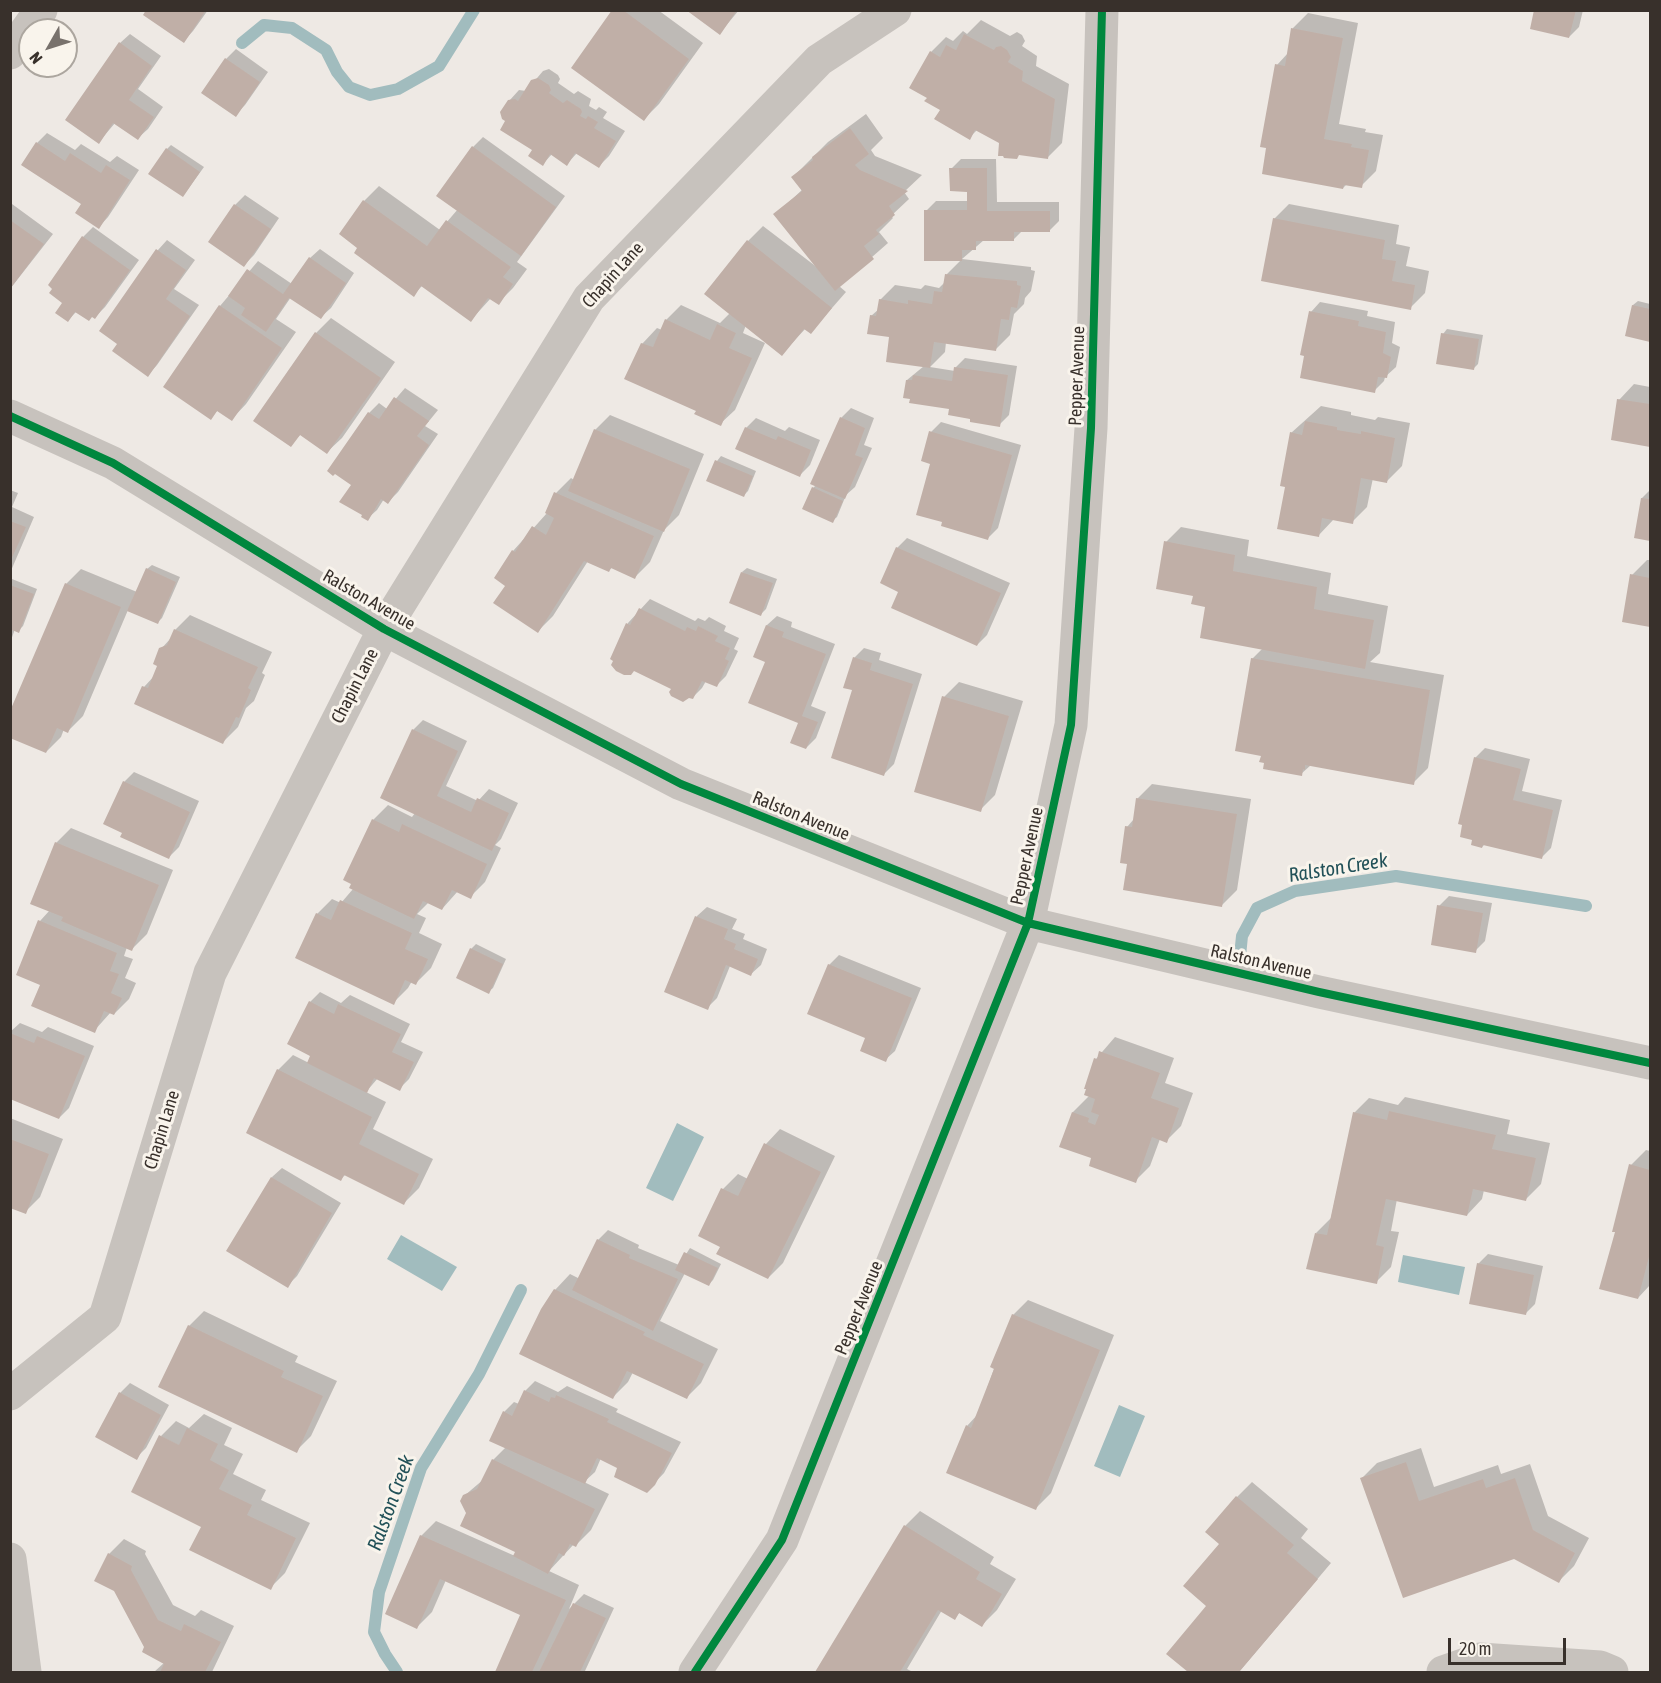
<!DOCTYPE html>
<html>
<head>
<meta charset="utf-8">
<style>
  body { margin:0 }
  #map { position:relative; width:1661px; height:1683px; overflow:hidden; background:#eee9e4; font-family:"Asap Condensed",sans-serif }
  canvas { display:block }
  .frame { position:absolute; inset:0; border:12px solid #38302b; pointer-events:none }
  .north { position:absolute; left:18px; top:18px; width:60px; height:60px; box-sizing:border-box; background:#f9f4ec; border:2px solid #aca69f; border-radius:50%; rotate:231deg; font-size:16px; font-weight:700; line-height:24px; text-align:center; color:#38302b }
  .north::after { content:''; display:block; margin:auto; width:21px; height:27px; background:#78716c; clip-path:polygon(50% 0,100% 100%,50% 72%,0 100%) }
  .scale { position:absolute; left:1448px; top:1638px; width:118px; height:27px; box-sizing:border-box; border:3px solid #38302b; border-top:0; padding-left:8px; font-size:18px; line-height:21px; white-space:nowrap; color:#38302b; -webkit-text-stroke:4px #f9f4ec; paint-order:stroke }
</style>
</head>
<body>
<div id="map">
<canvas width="1661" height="1683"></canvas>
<div class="frame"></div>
<div class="north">N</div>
<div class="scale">20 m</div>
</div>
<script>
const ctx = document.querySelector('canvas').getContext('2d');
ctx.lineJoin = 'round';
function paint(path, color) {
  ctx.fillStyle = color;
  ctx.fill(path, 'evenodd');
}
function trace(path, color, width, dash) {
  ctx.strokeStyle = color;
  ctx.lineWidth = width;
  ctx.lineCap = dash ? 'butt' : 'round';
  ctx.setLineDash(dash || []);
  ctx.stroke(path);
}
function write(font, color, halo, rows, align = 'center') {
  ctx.font = font + ' "Asap Condensed",sans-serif';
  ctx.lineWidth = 6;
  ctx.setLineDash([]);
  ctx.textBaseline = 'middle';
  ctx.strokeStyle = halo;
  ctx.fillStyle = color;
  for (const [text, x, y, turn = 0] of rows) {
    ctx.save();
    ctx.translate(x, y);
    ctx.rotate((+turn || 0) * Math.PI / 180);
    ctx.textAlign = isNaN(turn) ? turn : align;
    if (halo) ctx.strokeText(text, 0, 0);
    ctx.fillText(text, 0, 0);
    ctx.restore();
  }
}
paint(new Path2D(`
  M677 1123 704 1137 673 1201 646 1188Z
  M401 1235 457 1267 442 1291 387 1259Z
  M1403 1255 1465 1267 1459 1295 1398 1282Z
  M1119 1405 1145 1416 1120 1477 1094 1466Z`), '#a1bcbe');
paint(new Path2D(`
  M148 10H208L193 31 184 41Z
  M613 10H658L703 43 659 104 644 119Z
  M688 10H739L720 33Z
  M1536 10H1583L1579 27 1569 37Z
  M1308 13 1358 23 1339 124 1366 129 1365 132 1383 135 1376 171 1361 186 1347 184 1343 188 1268 147 1277 65 1288 53 1293 28Z
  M981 20 1010 36 1017 32 1022 35 1025 41 1022 46 1037 56 1036 66 1069 84 1062 143 1047 158 1001 143 978 129 969 138 929 97 931 52 946 37 953 41 963 31 967 34Z
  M130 34 161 56 138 89 163 107 148 129 138 138 115 123 99 142 120 43Z
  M236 49 268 72 245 105 235 115 226 59Z
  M549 69 558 75 560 79 558 83 574 94 578 91 591 99 589 106 596 110 599 107 607 112 603 118 625 131 609 156 599 166 577 153 567 164 552 154 543 164 534 150 508 120 509 101 519 90 526 91 543 71Z
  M866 114 883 138 871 150 875 156 922 175 904 192 909 199 891 216 893 218 879 232 888 243 839 286 846 292 811 332 806 328 782 354 746 325 743 333 765 343 735 410 720 424 698 410 642 344 657 328 662 330 666 320 681 305 720 323 730 313 706 293 748 241 763 226 818 268 775 215 803 189 793 177 828 142Z
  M47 133 75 150 81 144 110 162 117 156 139 170 108 217 99 227 37 143Z
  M483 137 565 196 517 262 527 269 513 288 498 303 491 298 471 320 423 285 413 295 359 247 364 201 379 186 440 230 458 209 473 147Z
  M171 145 204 167 183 196 167 149Z
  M961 159H996L997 202H1059V221L1049 231H1022L1013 240H984L962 259 1031 267V270L1035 271 1031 291 1025 298 1024 304 1014 314 1010 335 995 350 946 342 945 352 930 367 955 371V368L965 358 1017 366 1009 415 999 425 972 418 951 408 907 380 924 366 871 316 879 309 880 300 895 285 921 289 925 285 939 288 946 281 947 274 961 260 926 211 936 201H968V190L951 169Z
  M245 195 279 218 254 255 244 265 210 241 235 205Z
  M12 204 53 234 10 289V205Z
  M1289 204 1399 225 1396 244 1410 247 1406 266 1429 271 1425 293 1410 308 1274 219Z
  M93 227 139 260 105 307 95 317 77 311 68 320 64 302 83 237Z
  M167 240 195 260 174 289 199 305 157 365 148 375 119 344 101 331 158 250Z
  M320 249 354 273 331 308 321 317 291 297 276 319 296 332 246 404 232 419 218 410 211 418 165 387 220 306 258 261 292 284 310 258Z
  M1638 301 1650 304V341L1627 335 1633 305Z
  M1320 302 1368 311 1367 316 1395 322 1392 343 1400 347 1396 367 1385 377 1384 381 1374 391 1311 312Z
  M331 318 395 362 342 438 327 452 301 434 290 445 255 421 316 333Z
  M1447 329 1483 335 1478 364 1473 369 1443 334Z
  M1634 384 1650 387V446L1612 439 1619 400Z
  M405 388 438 410 425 426 438 434 398 492 388 502 384 499 377 510 367 519 353 485 335 472 369 413 379 403 387 409Z
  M1321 406 1351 412V415L1375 420 1378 417 1410 423 1402 466 1387 481 1373 478 1367 507 1352 522 1334 519 1318 536 1286 485 1291 433Z
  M851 408 874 418 864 445 872 448 855 487 846 495 837 517 832 521 813 488 816 485 841 418Z
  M610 415 704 454 679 515 664 530 650 562 635 577 613 567 609 570 588 561 553 616 538 631 507 585 513 551 547 513 556 493 571 478 574 480 595 430Z
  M756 418 785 431 789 427 820 440 810 465 800 475 746 428Z
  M941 422 1021 445 998 528 988 538 932 463 931 432Z
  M721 456 756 471 748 491 743 496 717 461Z
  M10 490 18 493 12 507 34 517 10 573Z
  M1650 490V539L1636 537 1642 498Z
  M1181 527 1249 540 1247 556 1331 573 1328 594 1388 606 1380 653 1370 662 1444 675 1428 768 1413 783 1311 765 1301 774 1262 755 1252 659 1263 648 1195 595 1166 542Z
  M907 538 1010 583 987 635 977 645 897 548Z
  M1647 560H1650V625L1623 620 1632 575Z
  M152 565 180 577 162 618 157 623 128 610 83 716 68 731 64 729 61 737 46 752 66 584 81 569 137 592 147 569Z
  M747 568 777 579 766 609 761 614 742 572Z
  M12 579 37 589 23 626 18 631 15 629 10 643Z
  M650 599 695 621 698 618 705 621 709 617 726 626 724 631 739 638 734 649 738 651 726 676 716 686 706 681 702 688 692 698 612 658 628 623Z
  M190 615 272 652 262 673 265 675 254 701 246 708 238 727 223 742 144 687 155 675 159 666 161 649 171 638 175 630Z
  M777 616 792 622 791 627 835 644 811 706 826 712 816 738 806 748 800 722 767 661 755 656 767 625Z
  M864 648 881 653 879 660 922 674 894 764 884 774 854 689V658Z
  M959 682 1023 701 995 795 980 810 944 697Z
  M423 720 467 741 446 786 478 801 489 789 518 803 501 839 495 845 501 848 485 882 470 897 458 891 442 909 429 902 417 914 426 918 419 933 442 944 431 968 416 983 412 981 408 988 393 1003 297 958 317 914 332 899 341 903 353 889 373 820 388 805 412 817 415 813 413 730Z
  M1485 748 1530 759 1522 791 1562 800 1551 848 1541 858 1485 844 1482 847 1475 758Z
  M134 772 199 801 179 847 169 857 124 782Z
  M1152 784 1251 799 1237 890 1222 905 1129 863 1127 827 1134 819 1137 799Z
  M71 828 173 870 147 934 132 949 127 947 124 956 133 959 125 978 136 983 129 999 114 1014 111 1012 94 1031 42 984 40 921 50 910 56 843Z
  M1449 896 1492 903 1485 941 1475 951 1439 906Z
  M707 907 737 919 732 929 745 934 743 939 767 949 761 965 751 974 730 966 717 998 707 1008 666 991 697 916Z
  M476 944 506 959 493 988 488 992 471 949Z
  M839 955 921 988 895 1051 885 1060 867 1038 829 965Z
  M320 992 341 1003 350 995 410 1024 401 1042 423 1052 409 1079 399 1089 378 1078 366 1092 386 1102 373 1129 433 1159 419 1188 404 1203 346 1174 341 1179 278 1070 293 1055 309 1063 312 1056 310 1002Z
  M20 1023 42 1032 48 1027 94 1046 69 1108 59 1118 10 1098V1032Z
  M1115 1037 1174 1058 1165 1083 1193 1093 1181 1126 1166 1141 1160 1139 1150 1166 1135 1181 1093 1157 1061 1146 1073 1112 1090 1095 1096 1059Z
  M1405 1097 1510 1120 1507 1134 1550 1143 1541 1184 1526 1199 1484 1190 1482 1199 1467 1215 1397 1199 1391 1231 1399 1232 1391 1267 1376 1282 1316 1233 1331 1218 1354 1113 1369 1098 1398 1105Z
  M10 1118 63 1139 40 1197 25 1212 10 1207Z
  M780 1129 835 1156 783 1263 768 1278 723 1246 700 1235 723 1189 738 1174 748 1179 766 1144Z
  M1646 1150 1650 1151V1285L1638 1298 1617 1231 1631 1165Z
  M282 1168 341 1203 297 1276 287 1286 272 1177Z
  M608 1230 639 1245 638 1248 679 1265 690 1248 721 1264 713 1280 708 1285 685 1273 660 1321 718 1349 701 1383 686 1398 633 1372 628 1382 613 1397 542 1310 555 1290 570 1274 580 1279 598 1240Z
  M1488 1254 1543 1266 1535 1304 1525 1314 1478 1264Z
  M1028 1300 1114 1335 1051 1493 1036 1508 967 1426 978 1414 1013 1315Z
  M204 1311 298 1356 295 1362 337 1381 311 1436 296 1451 189 1326Z
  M535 1381 558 1392 567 1386 618 1409 616 1412 681 1442 664 1473 647 1491 619 1467 601 1458 595 1472 584 1482 609 1494 591 1530 576 1545 574 1544 549 1571 579 1585 569 1609 584 1594 614 1608 585 1671 587 1672H496L522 1614 446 1580 432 1612 417 1627 421 1536 436 1521 515 1556 517 1551 468 1513 464 1496 484 1479 493 1460 506 1447 504 1412 514 1402 519 1404 525 1391Z
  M130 1383 169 1405 146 1448 136 1458 120 1393Z
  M204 1414 232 1428 224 1445 243 1454 233 1474 266 1490 261 1500 310 1523 285 1573 270 1588 203 1526 161 1436 176 1421 189 1428Z
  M1421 1448 1434 1487 1498 1465 1501 1474 1530 1464 1548 1516 1589 1538 1574 1566 1559 1581 1362 1478 1377 1463Z
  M1252 1482 1308 1529 1301 1538 1331 1563 1239 1672H1190L1168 1653 1209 1606 1221 1543 1237 1497Z
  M920 1511 994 1557 990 1564 1016 1579 997 1610 982 1625 960 1612 955 1618 942 1610 907 1669 913 1672H817L905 1526Z
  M124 1539 146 1551 145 1554 173 1605 195 1616 201 1610 234 1626 212 1672H154L165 1662 146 1647 109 1554Z`), '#0003');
trace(new Path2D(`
  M242 43 264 25 292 28 326 50 337 72 349 87 370 95 398 89 439 66 474 10
  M1240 956 1242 936 1257 908 1295 891 1396 876 1586 906
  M397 1672 385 1654 374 1632 379 1592 421 1468 479 1374 521 1290`), '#a1bcbe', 12);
paint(new Path2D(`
  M146 10H206L184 43 143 15Z
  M612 10H623L689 59 644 121 571 68Z
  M686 10H737L720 35Z
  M1534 10H1576L1569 38 1530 29Z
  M1291 28 1343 38 1324 139 1352 144 1351 147 1369 150 1362 188 1344 185 1343 189 1262 174 1266 148 1260 147 1275 64 1285 66Z
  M964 34 994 50 996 47 1001 46 1007 50 1011 57 1008 62 1023 71 1022 81 1055 99 1048 159 1019 155 1017 159 1004 158 1003 156H998L999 143 975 130 970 140 934 119 940 110 924 101 927 98 909 88 930 51 940 57 946 45 956 50Z
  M119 42 152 66 129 100 154 117 138 140 113 123 99 144 65 120Z
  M225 58 260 82 236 117 201 93Z
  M538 78 549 85 551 90 549 93 563 103 567 100 581 109 582 112 580 116 586 119 588 116 598 122 594 128 616 141 599 168 575 153 567 166 550 154 543 166 528 156 532 150 500 130 505 121 502 119 500 112 508 100 515 99 518 101 531 80Z
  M850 128 869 154 855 165 860 170 908 191 889 206 895 215 876 230 879 234 864 246 874 259 835 291 773 214 802 191 791 177 813 160 812 157Z
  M36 142 65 161 70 153 101 173 106 165 130 180 99 229 75 213 81 204 21 165Z
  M472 146 556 207 521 256 436 196Z
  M166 148 200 172 183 197 148 174Z
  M949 168H987V211H1050V232H1014V241H976V250H962V261H924V210H967V192L950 191Z
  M363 200 427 246 446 220 511 267 503 277 513 284 499 305 488 298 471 322 421 286 414 297 354 253 357 248 339 234Z
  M234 204 271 229 244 267 208 242Z
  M1273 218 1385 240 1382 259 1396 261 1392 281 1415 285 1411 310 1261 281Z
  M10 220 44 244 10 289Z
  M82 236 130 270 95 319 92 317 89 321 75 312 68 322 55 313 62 303 49 293 52 289 48 285Z
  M747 240 832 308 811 334 804 329 782 356 704 294Z
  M156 249 186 270 166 299 190 316 148 377 112 351 117 344 99 331Z
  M309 257 346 283 321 319 289 298 266 332 241 315 245 308 228 296 247 269 283 294Z
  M945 274 1017 281V285L1021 286 1017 308 1011 307 1009 320 1001 319 996 351 934 342 930 368 886 362 889 337 867 334 870 315 876 316 879 299 908 304V300L932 304 934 291 942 292Z
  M219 305 282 348 232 421 217 411 211 420 163 387Z
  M1632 305 1650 309V342L1625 336Z
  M1309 311 1359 321 1358 326 1386 332 1383 353 1391 357 1387 378 1378 377 1375 393 1300 378 1304 356 1300 355Z
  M665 319 710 340 717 324 736 333 729 348 752 358 721 426 694 414 696 411 624 379 641 343 653 347Z
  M315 332 381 378 327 454 300 435 291 447 253 421Z
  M1441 333 1479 339 1474 370 1436 364Z
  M954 367 1008 375 1000 427 970 422V419L948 415 949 409 909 403 910 399 903 398 906 380H912L913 375 952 381Z
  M394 397 429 421 417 436 429 445 388 504 381 499 368 521 361 517 362 515 339 502 351 485 335 474 333 476 327 471 368 412 379 419Z
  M1617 399 1650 404V447L1611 440Z
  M840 417 865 428 855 455 863 458 845 499 810 484Z
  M1305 421 1337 427V430L1361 434V431L1395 438 1387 483 1361 478 1353 524 1322 518 1319 537 1277 529 1285 487 1280 486 1290 432 1302 435Z
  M745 427 776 440 778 436 811 450 800 477 735 449Z
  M594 429 690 469 664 532 568 491Z
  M929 431 1012 455 988 540 941 526 942 522 916 515 930 464 921 461Z
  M715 460 753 476 744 497 706 481Z
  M812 487 843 501 833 523 802 509Z
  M554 492 654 536 635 579 611 568 609 572 584 561 538 633 493 603 505 586 494 578 512 550 515 552 532 526 546 535 554 518 545 513Z
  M1641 498 1650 499V541L1634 538Z
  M10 521 26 527 10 562Z
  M1164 541 1235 555 1233 571 1317 587 1314 609 1374 620 1365 669 1200 638 1205 607 1191 604 1193 596 1156 589Z
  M896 547 1001 593 977 646 891 608 898 592 880 583Z
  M146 568 176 582 158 624 127 611Z
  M741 572 773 583 761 616 729 603Z
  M1630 574 1650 578V627L1622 622Z
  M65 583 121 607 68 733 57 728 46 753 10 738V711Z
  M10 585 34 594 19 633 10 629Z
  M639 608 685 631 687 627 696 631 698 626 718 636 715 641 730 648 725 659 729 661 717 687 702 681 693 699 689 698 683 702 671 696 669 692 671 689 634 671 631 675H624L616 671 611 665 613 661 610 659 626 623 630 625Z
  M766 625 784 632 782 637 826 654 802 716 818 722 806 749 790 743 798 723 748 703 765 662 753 657Z
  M174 629 258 667 248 688 251 690 239 718 236 717 223 744 134 704 142 686 148 688 157 666 153 664 159 648 167 645Z
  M853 657 872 663 870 670 913 684 884 776 831 758 852 690 843 688Z
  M1251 658 1430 690 1414 785 1305 765V770L1303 769 1302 776 1263 769 1264 763 1259 762 1261 756 1235 751Z
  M942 696 1009 716 981 812 914 792Z
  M412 729 458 751 437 796 471 812 477 798 509 813 492 851 380 798Z
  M1474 757 1521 769 1513 800 1553 810 1542 859 1483 845 1482 848 1471 845 1472 840 1460 837 1462 825 1458 824Z
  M123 781 190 812 169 859 120 837 122 833 103 824Z
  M1136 798 1237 814 1222 907 1123 890 1127 864 1120 863 1125 826 1132 827Z
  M372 819 399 832 402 824 487 864 471 899 452 890 442 910 423 901 414 919 349 888 351 884 343 880Z
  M55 842 159 885 132 951 61 921 63 917 30 904Z
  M340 900 412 933 405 949 428 959 416 985 405 980 394 1005 295 958 316 913 331 920Z
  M1437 905 1483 913 1476 953 1431 945Z
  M695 916 728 929 724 939 736 944 734 949 758 959 751 976 726 965 708 1010 664 992Z
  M38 920 117 953 110 971 119 974 111 993 122 998 114 1015 104 1011 95 1033 31 1006 40 985 16 975Z
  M470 948 503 964 489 994 456 978Z
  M828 964 912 998 886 1062 860 1051 865 1038 807 1014Z
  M309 1001 334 1014 338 1004 401 1034 392 1052 414 1062 400 1091 374 1078 367 1093 307 1063 310 1056 287 1044Z
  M10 1033 34 1043 37 1036 85 1056 59 1119 10 1099Z
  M1099 1051 1160 1073 1151 1098 1179 1108 1167 1143 1152 1137 1136 1183 1089 1166 1091 1158 1059 1147 1072 1112 1089 1118 1088 1122 1095 1125 1099 1115 1091 1112 1095 1099 1084 1095 1086 1089H1084L1094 1058 1097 1059Z
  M277 1069 372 1117 359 1144 419 1174 404 1205 344 1175 341 1181 246 1133Z
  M1389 1111 1496 1135 1492 1149 1536 1158 1526 1201 1473 1189 1467 1216 1386 1199 1376 1245 1384 1247 1377 1284 1306 1269 1315 1233 1327 1235 1353 1112 1387 1120Z
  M10 1139 49 1154 26 1214 10 1208Z
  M764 1143 821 1172 768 1279 716 1254 720 1247 698 1236 721 1188 738 1196Z
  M1629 1164 1650 1170V1253L1638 1299 1599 1289 1615 1232H1612Z
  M271 1177 332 1213 288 1288 226 1251Z
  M597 1239 630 1255 629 1258 678 1279 653 1331 572 1290Z
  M684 1252 718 1268 709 1286 675 1270Z
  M1477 1263 1534 1275 1526 1315 1469 1304Z
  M554 1289 645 1332 643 1335 704 1364 687 1399 627 1371 613 1399 519 1354 541 1309Z
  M1012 1314 1100 1350 1036 1510 946 1473 966 1425 971 1428 994 1369 990 1367Z
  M188 1325 284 1371 281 1377 323 1396 297 1453 158 1387Z
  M524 1390 549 1402 551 1397 555 1398 556 1395 609 1419 607 1422 672 1453 655 1485 647 1493 614 1477 617 1468 597 1458 585 1484 489 1441 503 1411 512 1416Z
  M119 1392 161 1415 137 1460 95 1437Z
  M187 1428 218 1444 210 1460 229 1470 219 1489 252 1505 247 1515 296 1538 271 1590 189 1550 201 1527 131 1492 159 1435 179 1445Z
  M492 1459 595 1509 576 1547 570 1544 564 1556 559 1553 548 1574 513 1556 515 1552 460 1526 466 1513 460 1501 463 1495 477 1489Z
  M1406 1462 1419 1501 1483 1479 1486 1488 1515 1478 1533 1530 1575 1553 1559 1583 1514 1559 1403 1598 1360 1478Z
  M1236 1496 1294 1545 1287 1553 1318 1579 1239 1672H1188L1166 1654 1206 1606 1183 1586 1219 1544 1205 1532Z
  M904 1525 980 1572 976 1579 1002 1594 982 1627 959 1613 955 1620 938 1610 900 1672H815Z
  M420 1535 566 1600 532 1672H495L520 1615 440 1579 417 1629 385 1614Z
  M108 1553 132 1566 131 1570 158 1620 181 1631 184 1624 221 1642 205 1672H160L164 1664 142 1652 144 1647 114 1591 94 1581Z
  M573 1603 606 1618 580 1672H539Z`), '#c0afa7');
trace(new Path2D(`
  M10 53 41 10
  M10 416 113 463 384 629 681 784 1028 923 1319 992 1650 1063
  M10 1394 105 1317 210 973 384 629 589 298 819 60 895 10
  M10 1559 25 1672
  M695 1672 782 1540 1028 923 1071 725 1091 428 1102 10
  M1443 1672 1480 1659 1600 1667 1612 1672`), '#c7c2bd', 33);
trace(new Path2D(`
  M10 416 113 463 384 629 681 784 1028 923 1319 992 1650 1063
  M695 1672 782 1540 1028 923 1071 725 1091 428 1102 10`), '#00873e', 8);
write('18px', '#38302b', '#f9f4ec', [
  ["Chapin Lane",613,275,-48],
  ["Pepper Avenue",1077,376,-88],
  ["Ralston Avenue",369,600,30],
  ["Chapin Lane",355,686,-63],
  ["Ralston Avenue",801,816,22],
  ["Pepper Avenue",1027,856,-78],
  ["Ralston Avenue",1261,962,13],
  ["Chapin Lane",162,1130,-73],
  ["Pepper Avenue",859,1308,-68]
]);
write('italic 20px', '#225158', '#f9f4ec', [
  ["Ralston Creek",1338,868,-9],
  ["Ralston Creek",391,1503,-70]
]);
</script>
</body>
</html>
